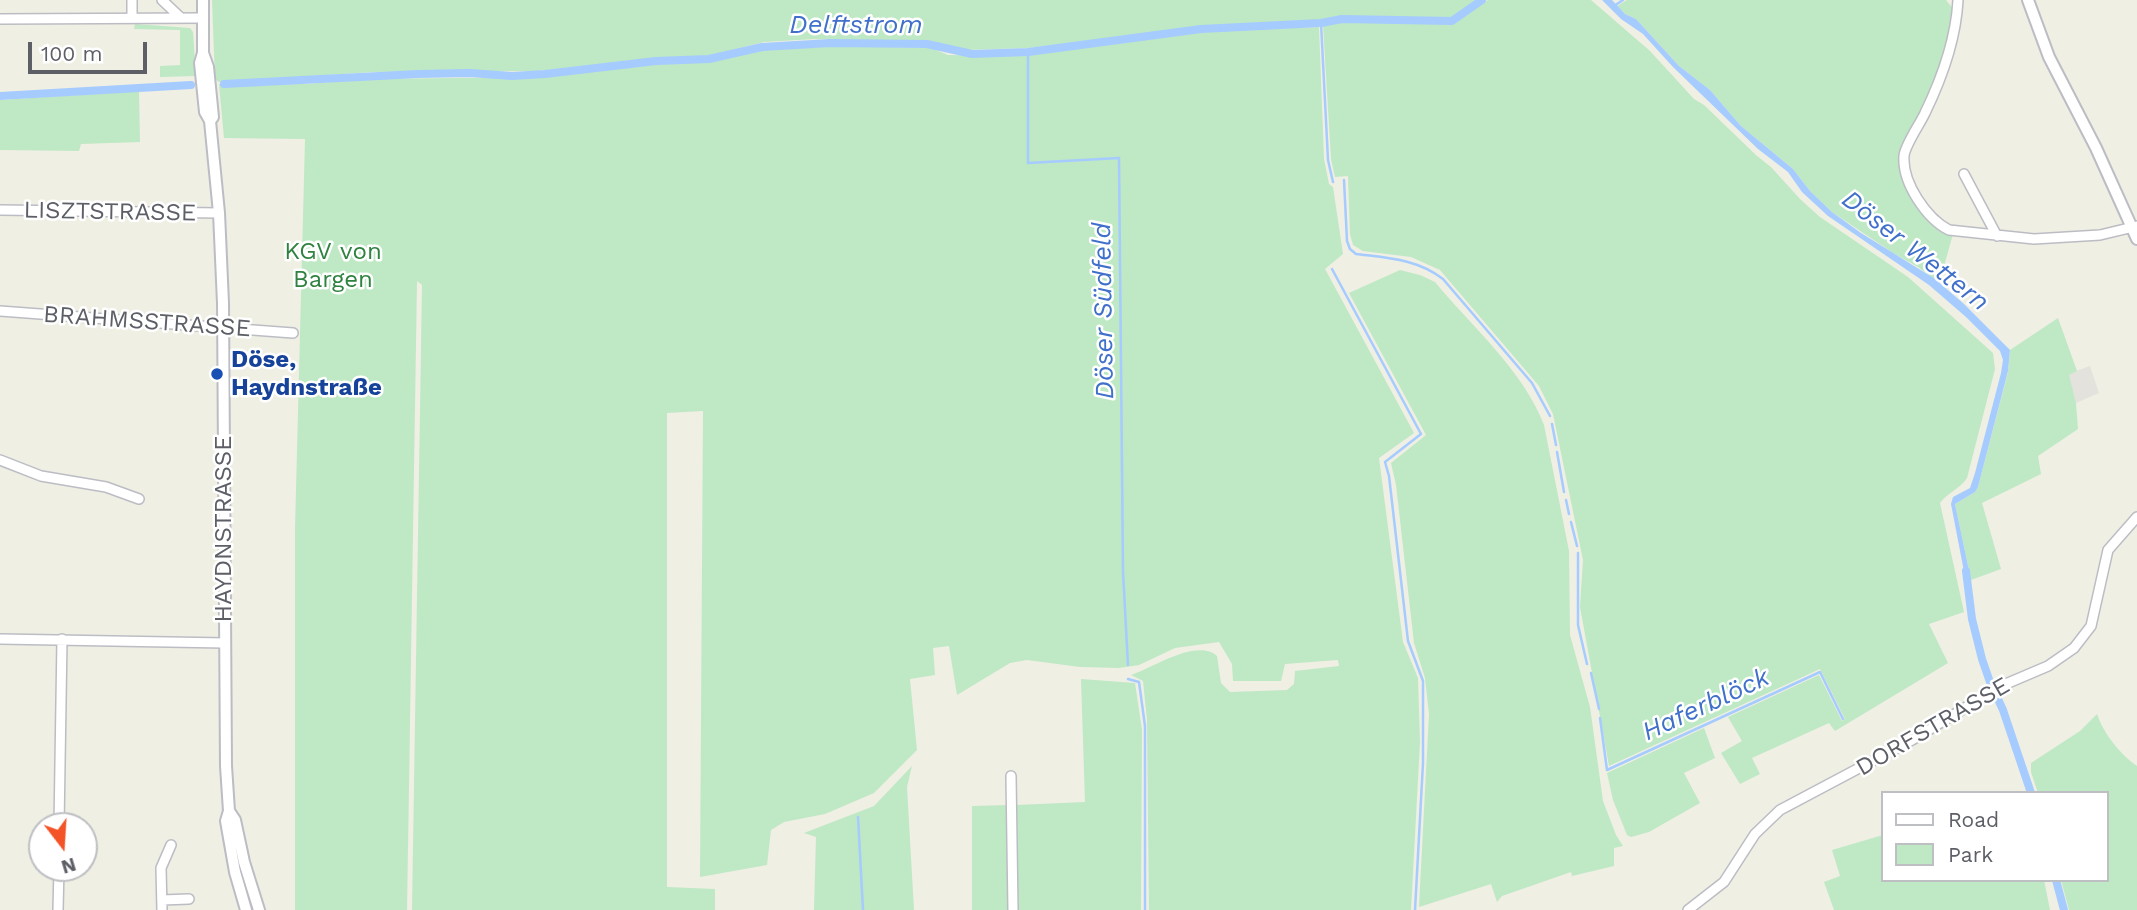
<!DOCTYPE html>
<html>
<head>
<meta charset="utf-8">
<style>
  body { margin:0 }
  #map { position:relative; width:2137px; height:910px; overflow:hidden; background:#efefe4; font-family:"Work Sans",sans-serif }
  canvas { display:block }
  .legend { position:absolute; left:1881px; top:791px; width:228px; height:91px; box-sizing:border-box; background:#fff; border:2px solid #bebfc2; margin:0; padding:9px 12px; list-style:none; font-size:21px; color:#5c5f66 }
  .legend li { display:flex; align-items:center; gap:14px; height:35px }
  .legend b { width:35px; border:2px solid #bebfc2 }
  .north { position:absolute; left:28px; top:812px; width:70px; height:70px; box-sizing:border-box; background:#fff; border:2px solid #bebfc2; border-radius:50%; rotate:163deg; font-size:19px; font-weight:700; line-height:28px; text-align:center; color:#5c5f66 }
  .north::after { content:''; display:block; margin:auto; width:24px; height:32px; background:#f35327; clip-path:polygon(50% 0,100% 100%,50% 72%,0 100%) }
  .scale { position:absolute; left:28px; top:42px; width:119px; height:32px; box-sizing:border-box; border:4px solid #5c5f66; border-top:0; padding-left:9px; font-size:21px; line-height:24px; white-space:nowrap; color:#5c5f66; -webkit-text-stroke:5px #fff; paint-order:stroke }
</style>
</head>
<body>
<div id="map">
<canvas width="2137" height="910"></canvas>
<ul class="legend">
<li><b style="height:9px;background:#fff"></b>Road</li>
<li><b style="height:19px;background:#bfe8c5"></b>Park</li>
</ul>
<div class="north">N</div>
<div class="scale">100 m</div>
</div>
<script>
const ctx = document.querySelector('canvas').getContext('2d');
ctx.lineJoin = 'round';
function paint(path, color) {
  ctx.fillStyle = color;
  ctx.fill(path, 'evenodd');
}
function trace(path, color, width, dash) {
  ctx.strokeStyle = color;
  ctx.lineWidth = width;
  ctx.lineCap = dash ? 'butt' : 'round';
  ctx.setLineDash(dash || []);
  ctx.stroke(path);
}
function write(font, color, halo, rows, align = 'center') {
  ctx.font = font + ' "Work Sans",sans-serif';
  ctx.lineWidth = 5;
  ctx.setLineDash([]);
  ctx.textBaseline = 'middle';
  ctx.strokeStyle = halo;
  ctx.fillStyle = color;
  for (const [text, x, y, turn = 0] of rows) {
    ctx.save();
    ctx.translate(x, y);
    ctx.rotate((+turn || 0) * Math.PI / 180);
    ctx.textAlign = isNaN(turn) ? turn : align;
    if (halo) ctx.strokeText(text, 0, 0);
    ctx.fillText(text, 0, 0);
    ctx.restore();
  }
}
paint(new Path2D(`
  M2090 366 2099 393 2076 403 2068 374Z`), '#e3e2dc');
paint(new Path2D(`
  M212 0H1479L1452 19 1344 16 1321 22 1233 24 1028 48 964 50 929 41 898 43 815 39 764 42 704 57 655 58 538 71 373 72 219 82 215 79Z
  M1488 0H1591L1650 51 1694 99 1704 105 1757 156 1771 167 1800 199 1820 217 1908 277 1993 353 1995 369 1967 478C1960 489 1948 492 1940 503L1964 612 1929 624 1948 663 1835 731 1829 723 1752 758 1760 774 1740 784 1721 753 1742 741 1728 717 1819 675 1842 721 1845 719 1820 669 1609 766 1580 607 1583 560 1553 414 1539 386 1440 270 1411 257 1363 251 1353 245 1350 234 1348 176 1335 177 1331 159 1323 25 1341 21 1454 23Z
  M1627 0H1946L1954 10 1946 53 1924 111 1902 154 1916 200 1939 231 1953 234 1939 284 1918 267 1893 253 1832 212 1810 191 1793 169 1741 126 1710 90 1679 66 1636 19 1625 14 1617 6Z
  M135 24 190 28 193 32 196 76 160 77V66L180 65V30L134 29Z
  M1319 27 1324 159 1329 184 1333 187 1343 254 1325 269 1414 433 1379 458 1403 642 1418 678 1420 742 1411 910H1149L1147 720 1143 681 1131 675C1153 668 1196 638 1217 656L1221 683 1230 692 1287 690 1294 684 1295 671 1339 666 1338 660 1285 664 1281 681H1233L1232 664 1219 642 1175 648 1139 665 1119 668 1080 667 1027 660 1010 663 957 695 949 646 933 648 935 675 910 679 917 750 874 793 825 814 784 822 771 830 767 865 700 877 703 411 667 413V887L715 889V910H412L422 285 417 281 407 910H295V529L305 139 224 138 219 84H306L369 79 544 77 657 63 707 62 764 49 852 46 931 48 948 55 1004 56 1211 31Z
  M139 91 140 142 81 144 79 151 0 150V100Z
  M1400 270 1420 275 1435 282C1472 327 1523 370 1544 425L1569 551 1570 635 1590 707 1603 801 1616 835 1623 846 1614 848V866L1572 876 1571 872 1502 896 1497 902 1491 884 1419 907 1429 714 1425 678 1414 643 1396 485 1391 463 1426 435 1349 293Z
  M2058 318 2077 371 2069 375 2076 403 2078 429 2038 456 2041 474 1982 503 2001 569 1971 580 1955 504 1975 492 1978 487 2008 372 2010 350Z
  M1081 679 1135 683 1142 730 1141 910H1016V805L1085 802Z
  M2097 714C2103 733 2121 755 2137 766V910H2069L2061 880H2107V793H2038L2031 772V763L2080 731Z
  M1704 728 1715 758 1684 773 1700 803 1649 832 1631 837 1627 835 1613 800 1607 773Z
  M912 766 907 787 914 910H814L816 837 804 833 874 806Z
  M1009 805 1008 910H972V806Z
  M1883 835V880H2044L2050 910H1834L1824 882 1840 876 1832 850Z`), '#bfe8c5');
paint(new Path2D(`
  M1602 0H1612L1625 14 1636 19 1679 66 1710 90 1741 126 1793 169 1810 191 1832 212 1861 233 1935 279 1964 304 2010 350 2008 371 1978 487 1975 492 1955 504 1971 580 1966 582 1951 504 1953 497 1970 488 1975 473 2001 373 2003 360 2000 351 1966 317 1929 285 1828 216 1802 192 1788 172 1758 149 1673 67 1643 34 1621 19Z`), '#a5cbff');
trace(new Path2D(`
  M1614 6 1623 0
  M1321 23 1328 160 1333 182
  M1028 52V163L1119 158 1123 572 1128 665
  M1344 180 1347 241 1350 249 1356 254C1388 258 1417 259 1443 279L1532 383 1550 416
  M1332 269 1421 434 1385 462 1389 476 1408 641 1423 681V763L1415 910
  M1552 424 1556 445
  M1557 452 1564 492
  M1566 500 1569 514
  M1571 522 1577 546
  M1578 553V625L1587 664
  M1591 673 1599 709
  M1128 679 1139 682 1145 726V910
  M1600 718 1607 770 1820 672 1843 719
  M858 817 863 910`), '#a5cbff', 2.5);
trace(new Path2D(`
  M224 84 418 74 470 73 512 76 545 74 656 61 709 59 762 47 830 43 927 44 972 54 1028 52 1201 29 1321 23 1342 19 1452 21 1482 0
  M0 96 191 85
  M1966 571 1972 619 1982 659 1991 685
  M1997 697 2003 710 2031 793
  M2056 880 2064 910`), '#a5cbff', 8);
const minor = new Path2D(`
  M132 0V17
  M162 0 181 18
  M1958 0C1956 39 1942 78 1925 113 1920 124 1905 145 1904 156 1902 183 1927 219 1949 230L2034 239 2100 235 2137 226
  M0 19 202 18
  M1964 174 1997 236
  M0 210 219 213
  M0 311 293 333
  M0 460 41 476 106 487 139 499
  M0 639 225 643
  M1011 776 1013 910
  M59 826 62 639
  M162 900 189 899
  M58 910 59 868
  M162 910 161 868 171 845
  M1688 910 1724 882 1755 834 1780 810 1912 740 2001 686 2048 666 2074 648 2091 626 2108 550 2137 517`);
const tertiary = new Path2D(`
  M203 0V53L208 67 213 117 210 121 219 213 223 303 226 766 229 811 226 821 235 872 246 910
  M2028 0 2049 57 2096 148 2137 239
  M203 53 200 63 205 112 209 119
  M229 811 235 820 244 862 259 910`);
trace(minor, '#bcbdc4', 12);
trace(tertiary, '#bcbdc4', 14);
trace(minor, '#fff', 9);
trace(tertiary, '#fff', 10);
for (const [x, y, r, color] of [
  [217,374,7,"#1a4fb4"]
]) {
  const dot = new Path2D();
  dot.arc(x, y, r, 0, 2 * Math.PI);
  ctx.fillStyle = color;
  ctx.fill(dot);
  trace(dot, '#fff', 2.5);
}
write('24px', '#5c5f66', '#fff', [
  ["LISZTSTRASSE",110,212,1],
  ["BRAHMSSTRASSE",147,322,4],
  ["HAYDNSTRASSE",224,529,-90],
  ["DORFSTRASSE",1933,727,-30]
]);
write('24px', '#2f823f', '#fff', [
  ["KGV von",333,252],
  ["Bargen",333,280]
]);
write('bold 24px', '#164399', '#fff', [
  ["Döse,",231,360],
  ["Haydnstraße",231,388]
], 'left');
write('italic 26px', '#4070ca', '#fff', [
  ["Delftstrom",856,25],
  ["Döser Wettern",1915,251,38],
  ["Döser Südfeld",1104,311,-91],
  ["Haferblöck",1706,705,-25]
]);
</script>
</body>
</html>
